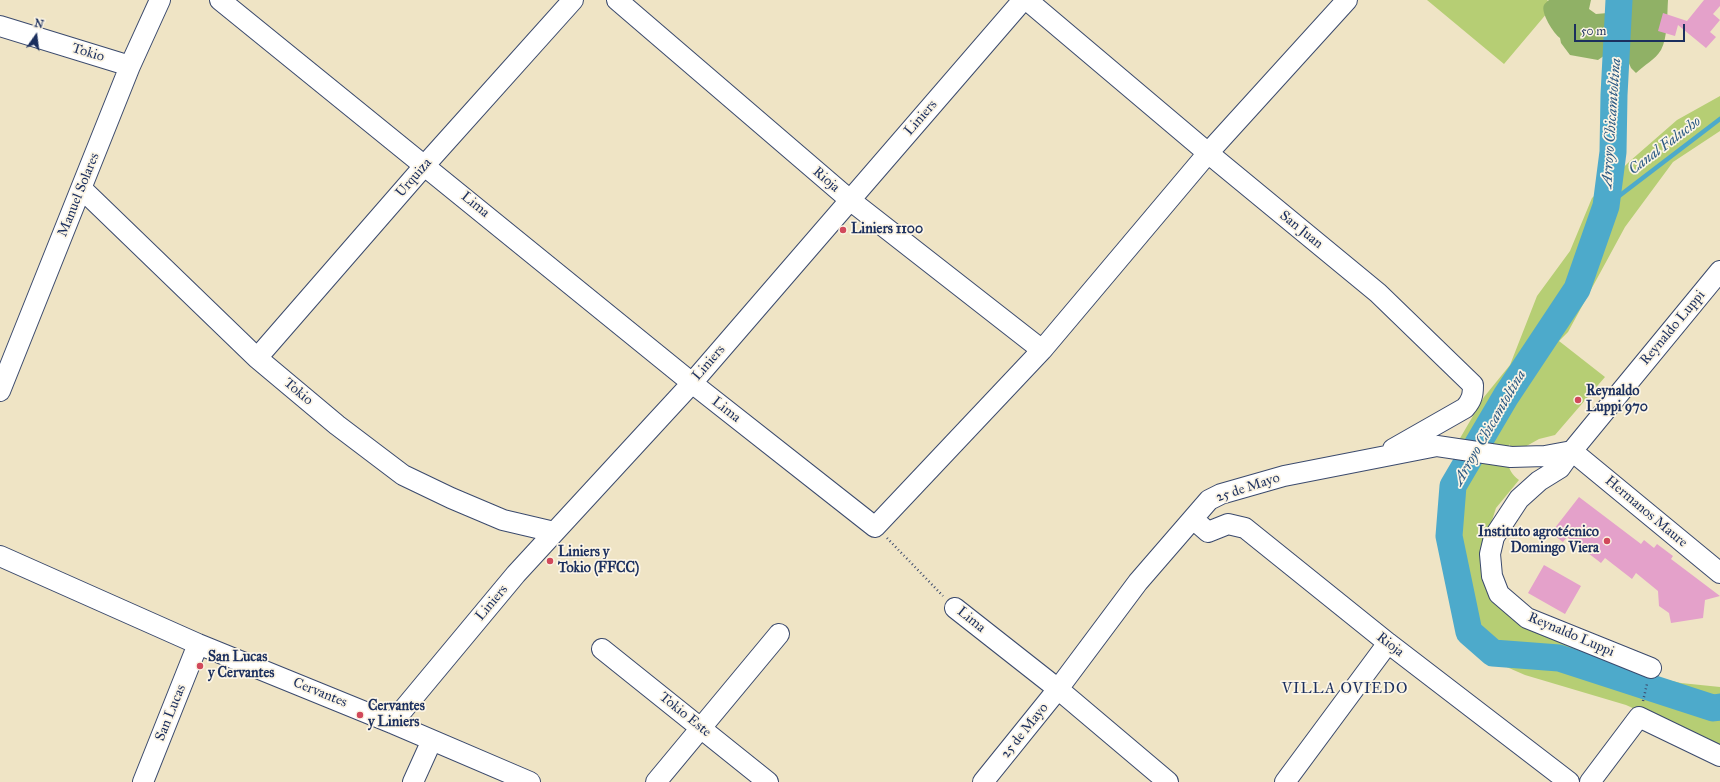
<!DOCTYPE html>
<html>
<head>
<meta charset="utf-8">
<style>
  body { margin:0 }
  #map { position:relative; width:1720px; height:782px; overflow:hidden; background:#efe4c5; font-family:"IM FELL Great Primer",serif }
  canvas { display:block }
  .north { position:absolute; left:16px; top:16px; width:40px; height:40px; -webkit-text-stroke:3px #fcf5e5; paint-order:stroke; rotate:14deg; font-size:11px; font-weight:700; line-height:16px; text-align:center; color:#1b2f5e }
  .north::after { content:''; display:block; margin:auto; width:14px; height:18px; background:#1b2f5e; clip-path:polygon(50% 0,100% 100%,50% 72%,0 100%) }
  .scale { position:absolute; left:1574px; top:24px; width:111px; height:18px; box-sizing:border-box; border:2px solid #1b2f5e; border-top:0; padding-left:5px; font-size:12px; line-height:14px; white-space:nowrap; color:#1b2f5e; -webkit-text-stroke:3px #fcf5e5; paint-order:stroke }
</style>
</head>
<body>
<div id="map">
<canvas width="1720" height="782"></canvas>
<div class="north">N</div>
<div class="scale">50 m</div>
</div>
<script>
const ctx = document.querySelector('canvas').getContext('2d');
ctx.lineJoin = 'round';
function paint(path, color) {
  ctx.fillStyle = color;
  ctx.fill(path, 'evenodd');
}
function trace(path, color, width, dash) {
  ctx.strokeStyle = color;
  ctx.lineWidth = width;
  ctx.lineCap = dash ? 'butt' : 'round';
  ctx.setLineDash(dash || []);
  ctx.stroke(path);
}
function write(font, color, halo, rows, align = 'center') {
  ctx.font = font + ' "IM FELL Great Primer",serif';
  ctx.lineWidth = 3.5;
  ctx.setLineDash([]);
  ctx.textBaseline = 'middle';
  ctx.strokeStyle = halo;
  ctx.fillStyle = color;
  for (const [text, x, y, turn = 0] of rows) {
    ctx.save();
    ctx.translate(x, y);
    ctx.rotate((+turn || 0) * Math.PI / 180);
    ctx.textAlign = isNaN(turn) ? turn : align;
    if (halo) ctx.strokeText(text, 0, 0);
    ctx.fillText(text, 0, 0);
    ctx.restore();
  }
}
paint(new Path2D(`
  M1427 0H1547L1553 6 1504 64Z
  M1720 96V131L1673 162 1625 227 1568 332 1559 341 1605 377 1555 435 1539 439 1514 453 1509 444C1508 460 1505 469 1519 480L1496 508 1487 536 1506 611 1559 642 1634 672 1681 683 1720 687V747L1626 705 1525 675 1479 655 1457 626 1448 594 1442 531 1452 466 1459 440 1484 397 1510 365 1537 296 1570 251 1592 198 1630 161 1677 120Z`), '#b6ce74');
paint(new Path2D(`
  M1549 0H1591L1589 9 1596 14 1608 13 1626 0H1668C1667 14 1668 37 1661 50 1655 60 1644 65 1636 73L1631 68 1628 61 1608 53 1598 60 1570 55 1561 43 1560 38C1554 34 1540 12 1544 5 1545 3 1547 2 1549 0Z`), '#90b166');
trace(new Path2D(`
  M1606 206 1720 119`), '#4daacb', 4.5);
trace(new Path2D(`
  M1619 0 1614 95 1613 152 1606 206 1577 289 1506 396 1453 486 1449 536 1469 632 1493 653 1559 658 1713 708 1720 707`), '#4daacb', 27);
paint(new Path2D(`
  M1704 0H1720V6L1713 14 1720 20 1710 32 1716 37 1706 48 1678 25 1675 36 1658 31 1663 13 1687 21Z
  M1579 497 1641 544 1644 540 1654 548 1657 544 1673 556 1671 559 1720 596 1705 600 1703 618 1671 623 1669 613 1659 606 1658 591 1636 573 1632 579 1605 558 1601 563 1567 537 1563 542 1551 533Z
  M1544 565 1581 586 1565 614 1528 593Z`), '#e4a1ca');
const minor = new Path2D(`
  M220 0 692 383 875 527 1042 350 1208 153 1347 0
  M617 0 850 200 1042 350
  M1027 0 1208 153 1378 293 1473 385C1473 395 1472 400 1465 408L1393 449
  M0 26 130 66
  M82 189 257 358 337 425 403 475 451 498 503 520 554 532
  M257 358 425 165 573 0
  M0 391 130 66 160 0
  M1572 451 1720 573
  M1193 519 1208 532 1228 524 1245 528 1388 643 1569 782
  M0 556 198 644 392 723 530 782
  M955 608 1058 689 1168 782
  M602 649 768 782
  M1651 668 1527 618 1499 594 1492 576 1490 554 1494 537 1519 499 1539 481 1560 468 1572 451 1720 271
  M392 723 516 574 692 383 1023 0
  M143 782 198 644
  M413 782 432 740
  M656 782 779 634
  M983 782 1058 689 1138 582 1209 500 1221 494 1284 476 1437 446 1511 457 1545 456 1572 451
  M1285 782 1388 643
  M1590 782 1639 717 1720 756`);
trace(minor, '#3b4a6d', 22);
trace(new Path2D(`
  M887 538 943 596
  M1643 701 1647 684`), '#3b4a6d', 2.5, [1, 3]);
trace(minor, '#fff', 20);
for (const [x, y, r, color] of [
  [843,230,4,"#d1495b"],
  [1578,400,4,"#d1495b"],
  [1607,541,4,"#d1495b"],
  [550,561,4,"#d1495b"],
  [200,666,4,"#d1495b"],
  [360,715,4,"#d1495b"]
]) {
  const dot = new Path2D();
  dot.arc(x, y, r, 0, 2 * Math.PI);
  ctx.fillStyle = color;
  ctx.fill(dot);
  trace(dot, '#fcf5e5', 1.5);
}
write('14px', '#1b2f5e', '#fcf5e5', [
  ["Tokio",88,53,17],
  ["Liniers",921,118,-49],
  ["Urquiza",414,178,-49],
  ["Rioja",826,180,41],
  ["Manuel Solares",79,195,-68],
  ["Lima",475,205,39],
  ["San Juan",1301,230,39],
  ["Reynaldo Luppi",1673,328,-50],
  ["Liniers",709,363,-49],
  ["Tokio",298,392,40],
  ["Lima",726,410,38],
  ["25 de Mayo",1248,488,-18],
  ["Hermanos Maure",1646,512,40],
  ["Liniers",492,603,-50],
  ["Lima",971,620,39],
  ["Reynaldo Luppi",1571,635,23],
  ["Rioja",1390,645,38],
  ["Cervantes",320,693,22],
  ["San Lucas",171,713,-68],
  ["Tokio Este",685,715,39],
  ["25 de Mayo",1025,731,-51]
]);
write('bold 14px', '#1b2f5e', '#fcf5e5', [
  ["Liniers 1100",851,230],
  ["Reynaldo",1586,392],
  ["Luppi 970",1586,408],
  ["Instituto agrotécnico",1599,533,"right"],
  ["Domingo Viera",1599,549,"right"],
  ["Liniers y",558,553],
  ["Tokio (FFCC)",558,569],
  ["San Lucas",208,658],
  ["y Cervantes",208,674],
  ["Cervantes",368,707],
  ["y Liniers",368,723]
], 'left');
write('italic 15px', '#2c5a84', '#fcf5e5', [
  ["Arroyo Chicamtoltina",1612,123,-86],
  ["Canal Falucho",1665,146,-37],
  ["Arroyo Chicamtoltina",1490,428,-60]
]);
ctx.letterSpacing = '1px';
write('15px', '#1b2f5e', '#fcf5e5', [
  ["VILLA OVIEDO",1345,689]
]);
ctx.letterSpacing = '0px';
</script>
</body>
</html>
